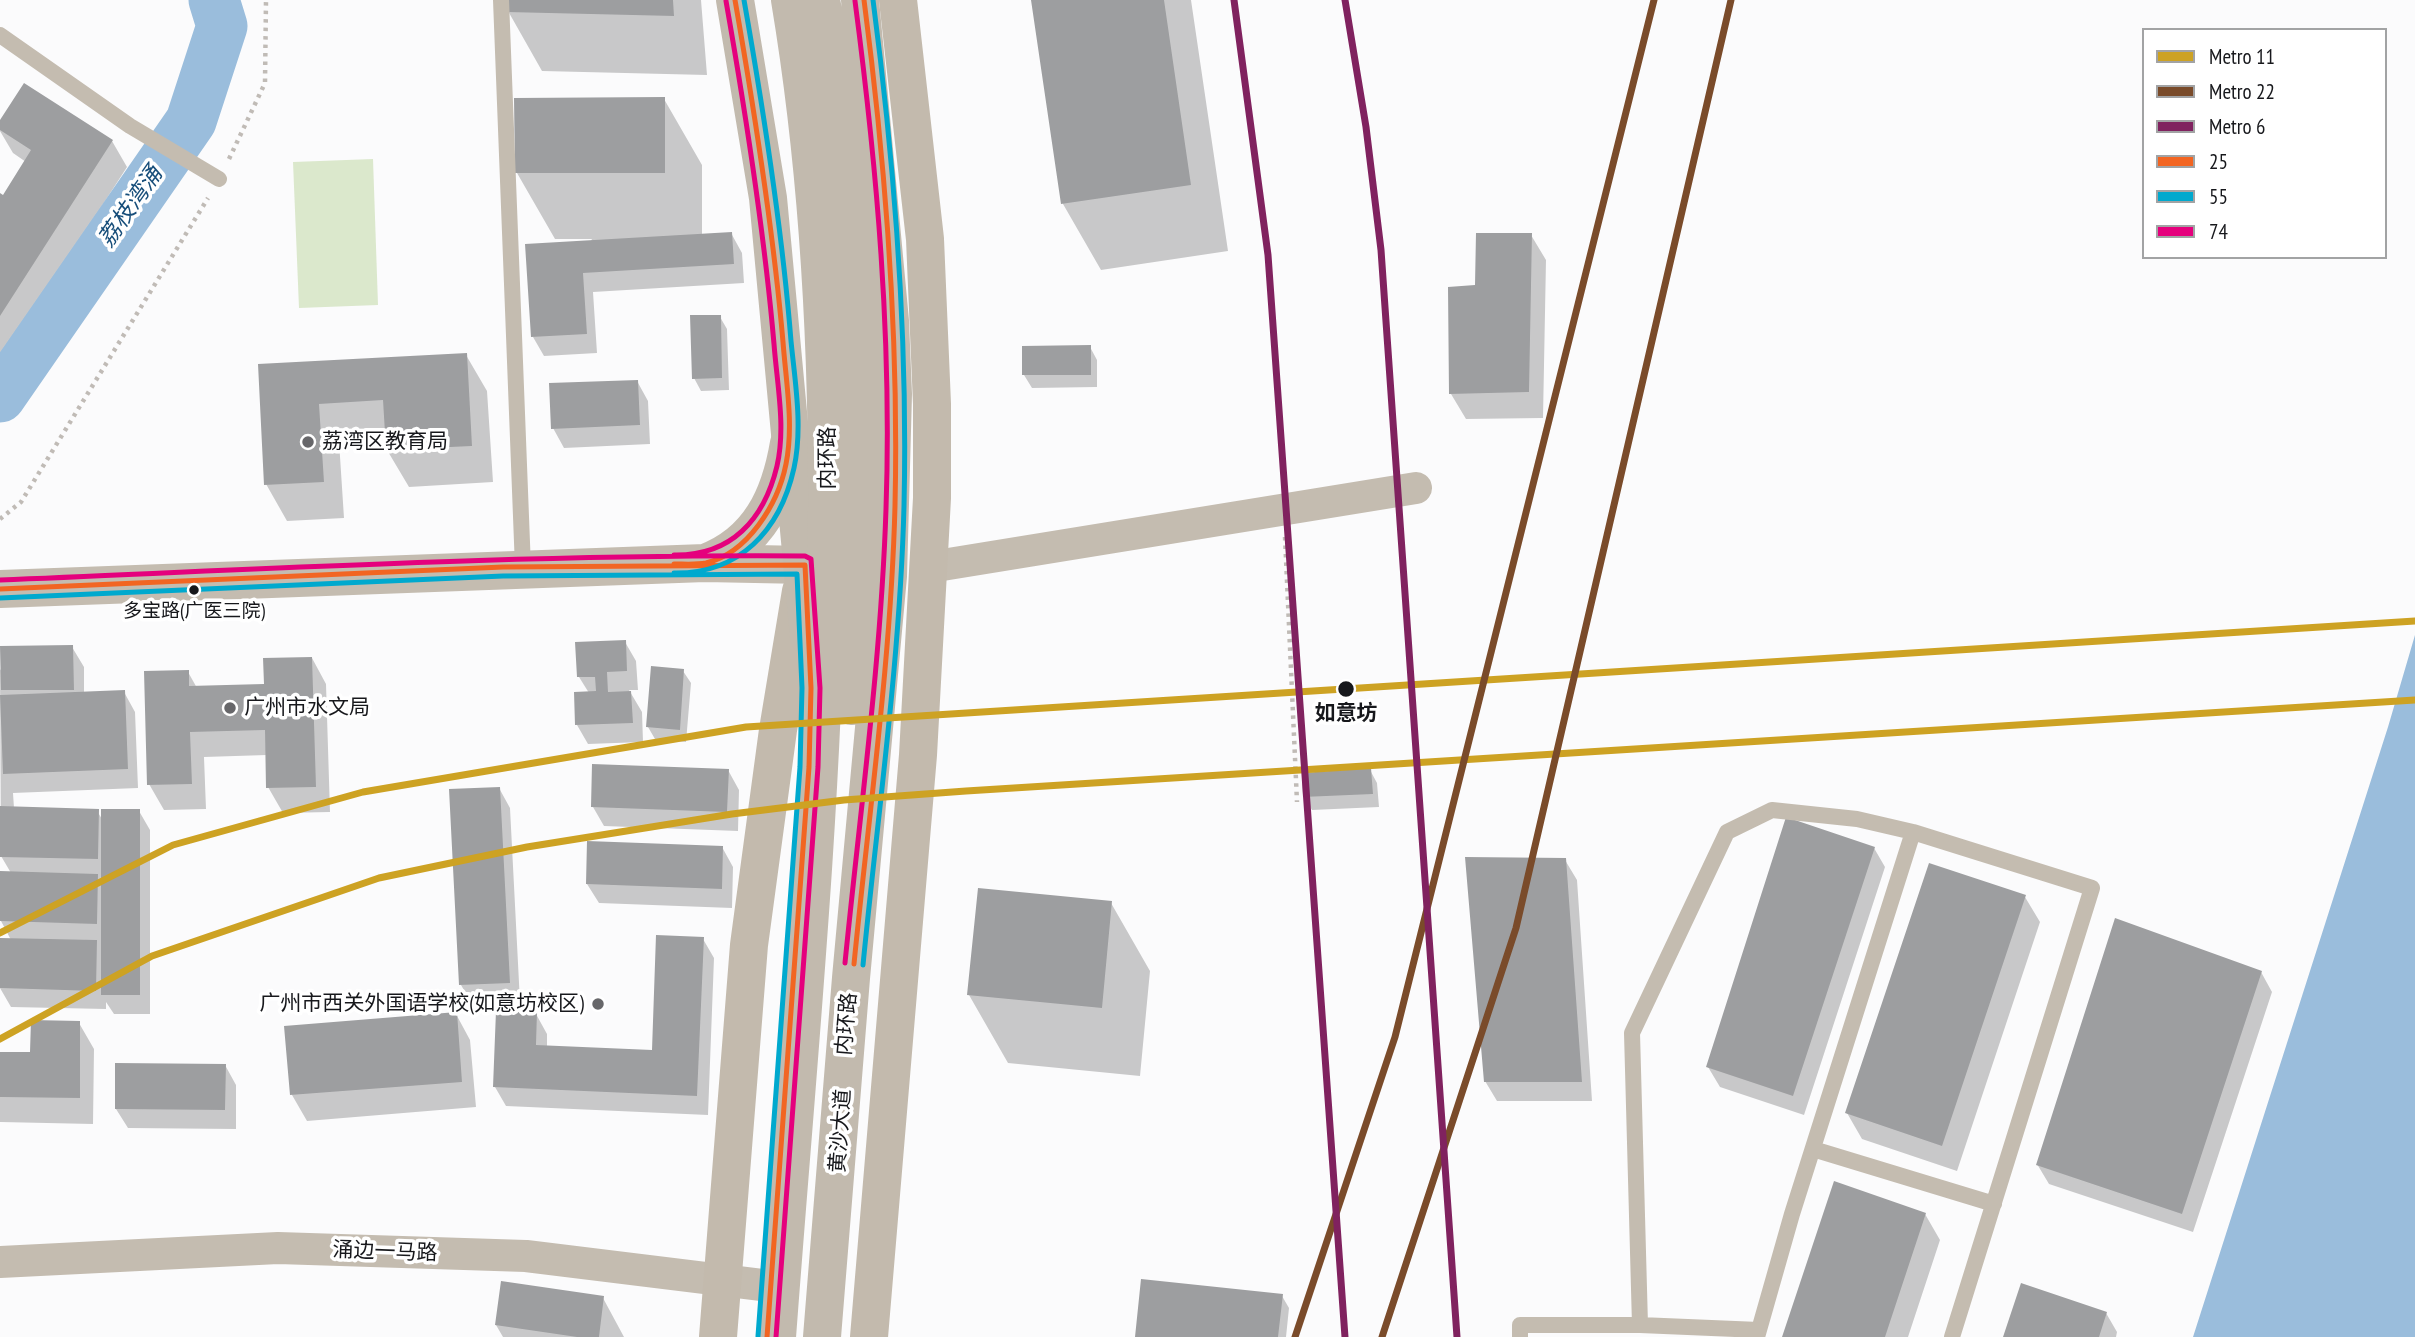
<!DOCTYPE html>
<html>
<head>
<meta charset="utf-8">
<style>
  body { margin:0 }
  #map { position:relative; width:2415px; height:1337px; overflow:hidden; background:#fbfbfc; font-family:"PT Sans Narrow",sans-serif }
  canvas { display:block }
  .legend { position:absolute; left:2142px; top:28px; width:245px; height:231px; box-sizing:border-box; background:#fff; border:2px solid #a2a3a4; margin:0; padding:9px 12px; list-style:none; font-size:21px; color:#17181c }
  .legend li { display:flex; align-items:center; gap:14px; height:35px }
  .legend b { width:35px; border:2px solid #a2a3a4 }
</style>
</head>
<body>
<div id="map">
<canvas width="2415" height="1337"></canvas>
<ul class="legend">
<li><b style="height:9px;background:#cda223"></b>Metro 11</li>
<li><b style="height:9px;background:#7a4b2a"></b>Metro 22</li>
<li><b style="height:9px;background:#80225f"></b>Metro 6</li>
<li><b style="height:9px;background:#f26522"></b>25</li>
<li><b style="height:9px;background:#00a9ce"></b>55</li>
<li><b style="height:9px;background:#e5007d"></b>74</li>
</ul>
</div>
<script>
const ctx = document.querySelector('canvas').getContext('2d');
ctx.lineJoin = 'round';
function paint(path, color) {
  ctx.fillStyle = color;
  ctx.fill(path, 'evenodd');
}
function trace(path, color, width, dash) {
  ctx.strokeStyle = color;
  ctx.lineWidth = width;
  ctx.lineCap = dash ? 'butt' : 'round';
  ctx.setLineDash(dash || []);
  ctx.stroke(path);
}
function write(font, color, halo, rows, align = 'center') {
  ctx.font = font + ' "PT Sans Narrow","Noto Sans SC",sans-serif';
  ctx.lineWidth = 7;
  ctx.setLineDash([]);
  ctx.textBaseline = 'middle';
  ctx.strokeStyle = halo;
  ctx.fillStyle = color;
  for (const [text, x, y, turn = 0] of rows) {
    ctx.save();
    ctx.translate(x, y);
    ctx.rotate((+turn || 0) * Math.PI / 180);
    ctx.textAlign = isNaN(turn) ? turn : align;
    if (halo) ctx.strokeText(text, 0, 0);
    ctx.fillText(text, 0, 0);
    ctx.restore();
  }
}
paint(new Path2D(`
  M373 159 378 305 299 308 293 162Z`), '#dbe8cc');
paint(new Path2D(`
  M2415 635V1337H2193L2388 727Z`), '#9abddc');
paint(new Path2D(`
  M507 0H701L707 75 542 71 508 11Z
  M1033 0H1191L1228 251 1101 270 1063 204Z
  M664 99 702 165V235L731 233 742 253 744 283 593 292 597 353 544 356 533 337 592 239H555L517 173Z
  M0 123 112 141 127 167 0 364V195L4 197 26 162 13 153 0 131Z
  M1531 235 1546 260 1543 418 1466 419 1451 394 1477 286Z
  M720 317 727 329 729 390 701 391 694 378Z
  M1090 347 1097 360V387L1032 388 1024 375Z
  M466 355 487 391 493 482 409 487 387 450V438L339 441 344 518 287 521 266 484 259 365Z
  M637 381 648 401 650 444 564 448 553 428Z
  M625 642 636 661 638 690H629L642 712 643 742 588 744 577 725 589 693 579 677Z
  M72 647 84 667V694L124 692 135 712 138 788 13 793 14 808 97 811 102 819 139 811 150 830V1014H114L106 1002V1009L11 1007 0 988 1 940H11L1 921 11 873 1 856 0 669 3 673Z
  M312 658 326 684 330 812 283 813 268 787 267 755 204 757 206 809 164 810 149 784 188 672 197 688 266 686Z
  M683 671 691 683 686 742 655 739 648 727Z
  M728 770 739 790 738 831 604 826 593 807Z
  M1370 770 1377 783 1379 807 1312 810 1304 797 1303 775Z
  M499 788 510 808 520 1002 472 1004 461 985Z
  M722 847 733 867 732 908 599 903 587 884Z
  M1874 848 1885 867 1804 1115 1720 1087 1708 1067Z
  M1565 860 1577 880 1592 1101H1497L1485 1081Z
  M2025 897 2040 922 1957 1171 1862 1139 1847 1113Z
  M1111 903 1150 971 1140 1076 1008 1063 969 995Z
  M703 939 714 958 708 1115 506 1106 495 1087 536 1014 547 1034V1047L653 1052Z
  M2261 972 2272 992 2193 1232 2049 1184 2037 1164Z
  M456 1014 470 1040 476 1107 307 1121 292 1095 286 1027Z
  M79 1023 94 1049 93 1124 0 1122V1053L32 1054Z
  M225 1065 236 1085V1129L128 1128 116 1109Z
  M1925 1214 1940 1240 1908 1337H1784Z
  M1282 1296 1289 1308 1286 1337H1137Z
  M603 1298 624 1337H503L496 1325Z
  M2106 1313 2117 1332 2116 1337H2005Z`), '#0003');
trace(new Path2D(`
  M0 397 191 121 222 26 214 0`), '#9abddc', 51);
paint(new Path2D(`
  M506 0H673L674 16 506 12Z
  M1031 0H1164L1191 185 1061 204Z
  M24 83 113 140 0 316V193L3 195 31 150 0 130V120Z
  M665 97V173H515L514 98Z
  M732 232 734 264 583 273 587 334 531 337 525 244Z
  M1476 233H1532L1529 392 1449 394 1448 287 1475 285Z
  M690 315H721L722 378 692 379Z
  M1091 345V375H1022V346Z
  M467 353 472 446 386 450 383 400 319 404 324 482 264 485 258 364Z
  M638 380 640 425 551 429 549 383Z
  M626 640 627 671 607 672 608 692 631 691 633 723 575 725 574 692 596 691 595 677H577L575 642Z
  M73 645 74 690H1L0 646Z
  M312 657 316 787 266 788 265 730 190 732 192 784 147 785 144 671 189 670V686L264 684 263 658Z
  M651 666 684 669 680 730 646 727Z
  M125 690 128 769 3 774 0 695Z
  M592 764 729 769 727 812 591 807Z
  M1371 768 1373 794 1303 797 1302 773Z
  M500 787 510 983 459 985 449 789Z
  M0 806 99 809 98 859 0 857Z
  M101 809H140V995H101Z
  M1786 817 1875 847 1793 1096 1706 1067Z
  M587 841 723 846 722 889 586 884Z
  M1465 857 1566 858 1582 1082H1484Z
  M1929 863 2026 895 1942 1146 1845 1113Z
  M0 871 98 874 97 924 0 921Z
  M978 888 1112 901 1102 1008 967 995Z
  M2115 918 2262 971 2182 1214 2036 1165Z
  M656 935 704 937 697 1096 493 1087 496 1011 537 1012 536 1045 652 1050Z
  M0 938 97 940 96 991 0 988Z
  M457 1012 462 1082 290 1095 284 1026Z
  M31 1020 80 1021V1098L0 1097V1052H30Z
  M115 1063 226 1064 225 1110 115 1109Z
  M1834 1181 1926 1213 1885 1337H1782Z
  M1141 1279 1283 1294 1278 1337H1135Z
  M501 1281 604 1296 599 1337H577L495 1325Z
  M2021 1283 2107 1312 2099 1337H2003Z`), '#9d9ea0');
trace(new Path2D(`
  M229 159 265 83 266 0
  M0 519 21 502 208 198
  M1285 537 1297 802`), '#c0bbb6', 4.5, [3.5, 5]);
trace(new Path2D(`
  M501 0 523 568
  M0 35 130 126 219 179
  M1813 1149 1994 1204
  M1759 1330 1640 1325 1632 1033 1727 832 1772 810 1857 819 1913 832 2092 888 1952 1337
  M1520 1337V1325H1640
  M1757 1337 1792 1214 1913 832`), '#c4bcb0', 16);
trace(new Path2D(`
  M930 567 1416 488
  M0 1262 278 1248 526 1256 770 1286`), '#c4bcb0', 32);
trace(new Path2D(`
  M705 563C759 543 780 497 789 443
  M0 589 705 563 805 565 832 576`), '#c4bcb0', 38);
trace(new Path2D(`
  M718 1337 749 945 778 730 801 591
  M869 1337 918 755 932 498V404L925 239 898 0`), '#c3baad', 38);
trace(new Path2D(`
  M735 0 768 198 809 637`), '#c2baae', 38);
trace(new Path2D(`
  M821 0C865 231 865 471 852 706
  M777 1337C810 892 864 444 790 0
  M822 1337 851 978 888 576 893 394 890 321 860 0`), '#c2baae', 38);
trace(new Path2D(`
  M674 564C684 564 696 565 706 563 748 553 778 504 786 464 794 425 786 382 783 342 773 227 755 114 735 0
  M0 589 503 567 805 565 811 688 809 767 767 1337
  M854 964C869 812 891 659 895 506 899 336 886 168 864 0`), '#f26522', 5);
trace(new Path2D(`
  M674 573C739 574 780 531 794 468 803 427 795 382 791 341 782 227 764 113 744 0
  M0 598 503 576 797 574 802 688 800 767 758 1336
  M863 965C878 812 900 660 904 506 908 337 895 168 873 0`), '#00a9ce', 5);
trace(new Path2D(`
  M674 555C731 556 764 520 777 466 786 427 777 384 774 344 764 229 746 115 726 1
  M0 580C268 569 536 554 805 556L811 559 820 688 818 767 776 1337
  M845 963C860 812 881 661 886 509 892 339 877 169 855 1`), '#e5007d', 5);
trace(new Path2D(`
  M0 933 173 845 363 792 746 727 2415 621
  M0 1039 152 956 379 878 527 847 732 814 844 800 966 791 2415 700`), '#cda223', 7);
trace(new Path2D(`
  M1295 1337 1395 1037 1654 0
  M1382 1337 1516 928 1731 0`), '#7a4b2a', 7);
trace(new Path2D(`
  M1234 0 1268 255 1345 1337
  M1345 0 1366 127 1381 250 1457 1337`), '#80225f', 7);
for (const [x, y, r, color] of [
  [308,442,7,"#67676a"],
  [194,590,6,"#17181c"],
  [1346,689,9,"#17181c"],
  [230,708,7,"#67676a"],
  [598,1004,7,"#67676a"]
]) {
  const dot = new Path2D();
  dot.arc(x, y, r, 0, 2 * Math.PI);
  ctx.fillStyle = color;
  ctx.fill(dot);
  trace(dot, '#fff', 2.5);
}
write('19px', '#17181c', '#fff', [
  ["多宝路(广医三院)",194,612]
]);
write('21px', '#17181c', '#fff', [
  ["荔湾区教育局",322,442],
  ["广州市水文局",244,708],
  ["广州市西关外国语学校(如意坊校区)",584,1004,"right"]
], 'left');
write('21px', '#17181c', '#fff', [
  ["内环路",828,458,-90],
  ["内环路",847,1024,-85],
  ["黄沙大道",841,1131,-86],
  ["涌边一马路",385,1252,2]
]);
write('bold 21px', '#17181c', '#fff', [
  ["如意坊",1346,714]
]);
write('italic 23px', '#174e7a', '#fff', [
  ["荔枝湾涌",131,207,-55]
]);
</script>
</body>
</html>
